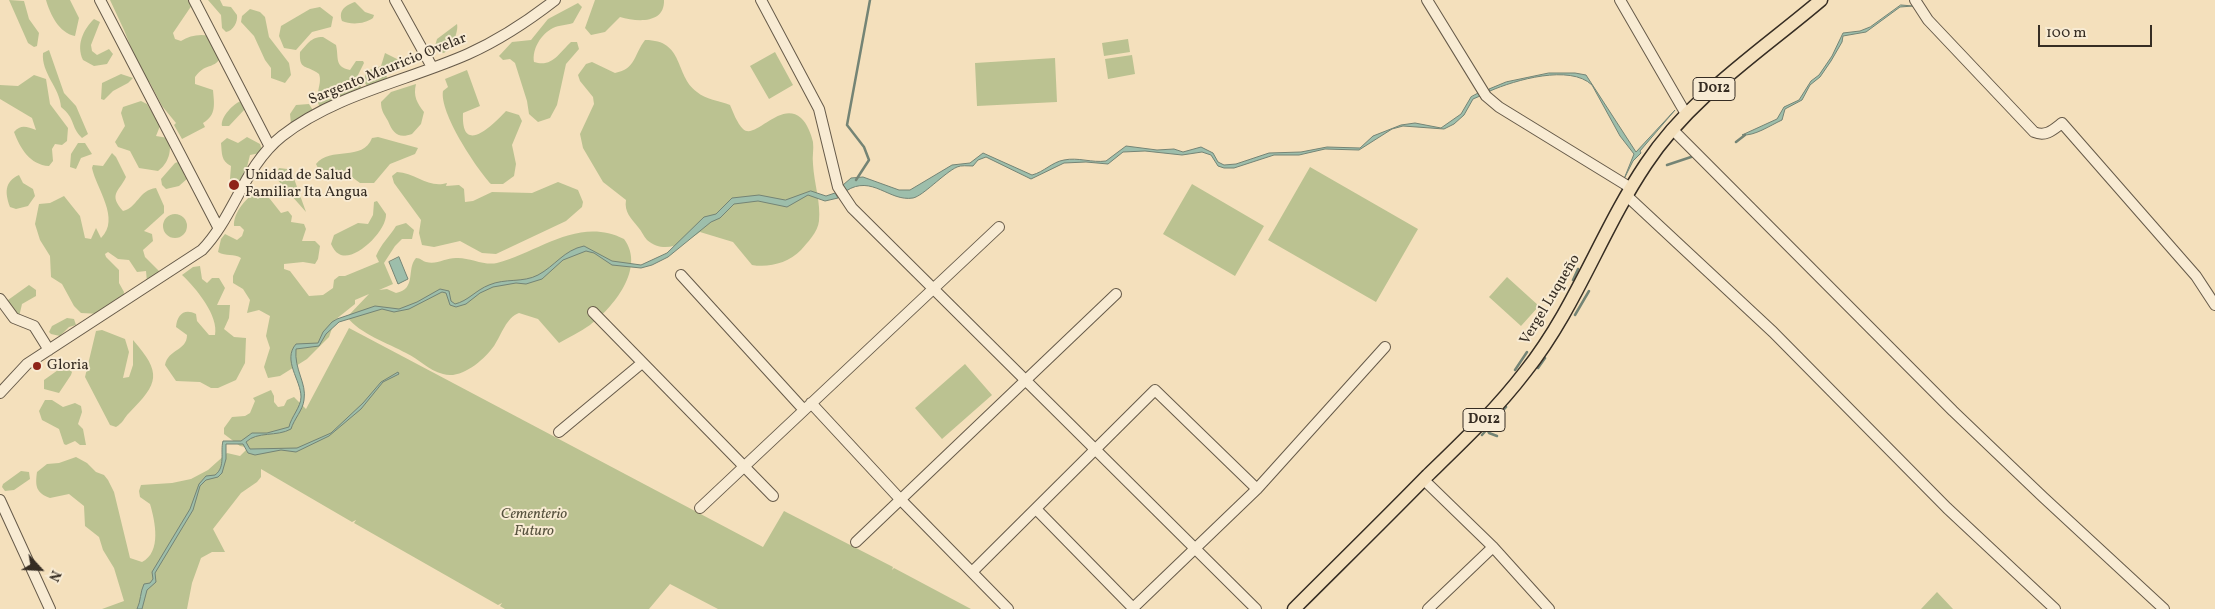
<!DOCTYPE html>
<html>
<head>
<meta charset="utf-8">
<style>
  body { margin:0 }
  #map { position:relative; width:2215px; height:609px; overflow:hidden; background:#f4e0bc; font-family:Vollkorn,serif }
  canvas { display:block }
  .north { position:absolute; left:15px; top:544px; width:50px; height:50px; -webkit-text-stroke:4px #f8ebd3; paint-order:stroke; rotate:115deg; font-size:14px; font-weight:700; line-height:20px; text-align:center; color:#362d23 }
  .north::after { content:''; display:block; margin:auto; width:18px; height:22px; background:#362d23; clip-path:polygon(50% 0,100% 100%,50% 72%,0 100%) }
  .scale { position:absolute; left:2038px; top:25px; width:114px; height:22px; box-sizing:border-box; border:2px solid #362d23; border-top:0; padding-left:6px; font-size:15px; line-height:18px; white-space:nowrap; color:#362d23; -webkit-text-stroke:4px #f8ebd3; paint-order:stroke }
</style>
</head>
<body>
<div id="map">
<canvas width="2215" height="609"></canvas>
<div class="north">N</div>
<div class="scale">100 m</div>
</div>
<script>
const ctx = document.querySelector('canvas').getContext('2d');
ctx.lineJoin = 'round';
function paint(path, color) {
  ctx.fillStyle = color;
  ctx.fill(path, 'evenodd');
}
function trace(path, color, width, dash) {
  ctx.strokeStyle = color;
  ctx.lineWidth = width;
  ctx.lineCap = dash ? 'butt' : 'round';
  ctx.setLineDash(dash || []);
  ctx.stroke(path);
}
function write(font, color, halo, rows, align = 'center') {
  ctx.font = font + ' Vollkorn,serif';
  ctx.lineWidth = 4;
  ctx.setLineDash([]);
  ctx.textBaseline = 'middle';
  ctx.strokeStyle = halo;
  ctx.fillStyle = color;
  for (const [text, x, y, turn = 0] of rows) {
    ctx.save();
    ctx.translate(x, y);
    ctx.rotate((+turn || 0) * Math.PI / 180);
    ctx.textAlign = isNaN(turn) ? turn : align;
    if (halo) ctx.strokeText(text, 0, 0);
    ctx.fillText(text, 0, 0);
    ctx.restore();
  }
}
paint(new Path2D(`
  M9 0 24 1 29 19 39 33 37 46 34 47 28 43Z
  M46 0H70L79 18 75 36C59 33 50 14 46 0Z
  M110 0H191L192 5 173 33 175 39 181 41C195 32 217 32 225 49 216 73 207 60 195 77V84L213 90C214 103 217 115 203 123L205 127 182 139 174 125 176 123 162 106 150 83 141 73 124 30Z
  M208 0H220L223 6 231 7 237 15C238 22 233 31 226 32L222 28 221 15Z
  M595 0H664C665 24 637 22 620 17L605 32 591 35 585 28Z
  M355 2 365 12 374 15 373 18C365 24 351 25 342 21 338 10 346 5 355 2Z
  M578 3 582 7 573 23C567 25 559 25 553 28 541 34 532 49 534 62 552 68 559 53 571 42H577L579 49 566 64 557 105 550 118 538 122 529 114 527 101 515 63 510 59 503 60 499 56 512 42 531 40 548 19Z
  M320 7 333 17 331 27 312 32 296 50 284 48 279 36 281 26 310 9Z
  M250 9 260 12 265 17 269 37 289 63 291 75 285 83 271 78V68L265 60 254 36 241 22 242 16Z
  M94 19 100 22 91 45 92 51 97 55 109 49 113 54 107 64 94 66 83 60C76 45 83 30 94 19Z
  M457 24C459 32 451 49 444 53L437 52 435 46 437 39Z
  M323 37 336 45C339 57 334 67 350 70L356 61H363L364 63 357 77 362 89 345 98 336 99 326 106 320 107C313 95 323 85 319 74 306 64 299 71 300 52 307 45 310 37 323 37Z
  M1128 39 1130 52 1104 56 1102 43Z
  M645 40C685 40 674 75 697 92 705 99 720 101 730 105 733 112 737 123 743 129 755 141 780 100 801 118 807 123 811 134 813 142 814 149 812 157 813 164 814 183 821 203 819 221 818 232 807 243 801 250 788 263 769 268 752 265L733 242 700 232C684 243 665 255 647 240 643 236 642 231 638 227 631 218 624 212 626 200L603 182 583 148 580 134 594 104 593 97 580 81 578 75 586 64 592 62 615 73C636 69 634 54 645 40Z
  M49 50 64 93 76 106 88 134 82 138C70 126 76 119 61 107 60 88 41 73 43 53Z
  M775 52 793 85 769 99 750 66Z
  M385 53 399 60 392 66H386L387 80 368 88 364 81 366 71 381 66Z
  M1132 55 1135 74 1108 79 1105 59Z
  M1055 58 1057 102 977 106 975 63Z
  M467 70 480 106 463 113C461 157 493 125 506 111L519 115 522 121 512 145 516 164 514 176 503 184H491C476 168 439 112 443 91L448 87 445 79Z
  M121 74 133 78 128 83 113 91 104 100 101 99 102 83Z
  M34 75 46 79 50 104 68 128 67 141 62 145 55 144 52 149 53 161 49 166C30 165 20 148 14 132 21 124 27 127 36 130L32 118 0 99V85L18 86Z
  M416 84C413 96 417 103 424 112L421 124 412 134C398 139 393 133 388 121 384 114 381 111 381 102L391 92Z
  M141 101 147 104 160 126 156 136 168 138C173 150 168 164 158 171L139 168 130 151 118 147 115 142 125 126 121 113 123 107Z
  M242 101 245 109 229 126H222C220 118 234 102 242 101Z
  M309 104 314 112 291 124 290 114 296 105Z
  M1688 107 1535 349 1516 376 1475 422 1311 583 1474 421 1515 375 1555 317Z
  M247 137 260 144 262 150 260 153 250 155 243 183H235L230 179 231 166C221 161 222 154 221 143L227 138 238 143Z
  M378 137 418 148 415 154 390 164 374 183H360L345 172 319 170 316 164C330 146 363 162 372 138Z
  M78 143H85L92 154 81 158 76 169 70 167 71 154Z
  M112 153 116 157 126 177C119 192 108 194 123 211 137 208 139 190 156 188L164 206V213L144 231 152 234 153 241 143 250 145 257 161 273 147 282 146 271 137 272 129 260 118 259 108 252 105 254 106 257 119 270V283L124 292 123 298 101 314 81 313 74 306 62 284 51 277 50 256 40 240 35 224 39 204 50 203 64 196 80 216 85 238 91 239 96 228 101 238C121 219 96 188 92 168L93 165 103 166Z
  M181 161 186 168 184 175 188 178 179 186 166 189 162 185 161 179 175 163Z
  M1310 167 1418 229 1376 302 1268 240Z
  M279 168 287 169 292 173 306 212 275 177Z
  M397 172C416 173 429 189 447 183L446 186 459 185 464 189 465 202 473 201 492 192 532 193 558 182 578 190 583 202 582 207 566 221 496 254 482 253 460 241 434 247 422 245 419 233 421 220 394 183 392 176Z
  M19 175 23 183 33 189 35 196 28 206 16 209 10 207C5 193 4 182 19 175Z
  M1192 184 1264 226 1235 276 1163 234Z
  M260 191 270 199 281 213 288 211 292 216 291 222 304 224 306 229 302 241H315L320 246 318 259 315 264 303 262 284 264V269L290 271 309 296 323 295 333 288 334 280 339 276H345L379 262 376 256C381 244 390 236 396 226L406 223 414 230 412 239H402L395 246 384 263 393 284 379 290 387 289 396 293C417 289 406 269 416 258 421 258 422 261 426 262 437 265 445 258 456 258 469 257 484 266 497 263 539 252 579 216 624 239 646 268 613 308 590 325 580 332 569 337 559 343L538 319 519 313C506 318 502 334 494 346 484 360 461 380 443 374 428 370 419 359 406 353 388 343 360 334 347 317L369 294 355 300V304L335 320 329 337 307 359 280 376 268 378 264 367 270 348 266 336 270 316 259 310 247 313 250 300 243 289 233 283V276L241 258C234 253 226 257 218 252L221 239 225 234 237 240 242 236 244 230 240 226H234C233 213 247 195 260 191Z
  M377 201 386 214C387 231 354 263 339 254 335 252 333 248 331 244L334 235 358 223 368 224 373 215 374 202Z
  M163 226a12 12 0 1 1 24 0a12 12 0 1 1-24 0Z
  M200 266 202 279 207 283 212 278H219L225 288 217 305H230L229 318 224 329 234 337 246 338 245 363 236 380 218 388H211L200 382 176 381 165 365C168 349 187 351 187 335L176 327C177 315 184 308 196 314L197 321 209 335H215C219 316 196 288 182 275L193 267Z
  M1507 277 1539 306 1521 326 1489 297Z
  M29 285 36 290V296L22 304 19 317 8 303V300Z
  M67 318 74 319 76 325 69 327 60 336 51 334 49 332 52 326Z
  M349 328 763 547 784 511 893 567 892 570 894 568 971 609H718L670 584 649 609H505L500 606 502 603 498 605 354 523 356 520 352 522 261 469V477L257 482 241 493 213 529 225 552H212L201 558 192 583 187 609H102L124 601 114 568 103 550 99 537 85 526 84 506 69 494 50 498C36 493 35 486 37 472L47 464 59 463 76 457 87 463 96 472 104 475 108 480 114 492 130 558 142 562C162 552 155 521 150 504L140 497 139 491 141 485 172 483 191 479 208 470 227 453 240 456 246 450 248 452 250 448 240 446 224 434V428L232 417 245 416 250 413 255 401 253 398 271 390 274 396V402L278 407 284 406 287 400 294 397 306 409Z
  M102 330 125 339 129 352 123 378 129 377 133 365V340C162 373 159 383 129 413 124 418 123 423 116 427L110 425 85 377 96 331Z
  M965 364 992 395 942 439 915 408Z
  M68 368 72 372 71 375 59 393 44 389V380L58 370Z
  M45 400H52L63 407 75 403 81 406 82 412 78 424 83 429 86 445H80L75 441 66 445 64 444 59 429 42 420 39 411Z
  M21 471 29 472 30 479 14 490 5 491 2 487 3 484Z
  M1937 592 1953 609H1921Z`), '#bbc291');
const water = new Path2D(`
  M1901 5 1913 6 1900 7 1866 32 1843 36 1842 42 1831 61 1820 77 1810 85 1802 100 1785 109 1782 120C1769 126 1755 136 1742 135L1777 119 1784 107 1799 100 1811 81 1819 75 1832 56 1843 33 1860 31 1870 27Z
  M1549 73H1575L1586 75 1636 152 1675 110 1640 151 1641 153 1633 161 1624 179 1634 154 1620 136 1592 85C1570 64 1515 80 1490 91L1489 89 1506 82Z
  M1479 93 1480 96 1473 99 1464 115 1454 124 1444 129 1403 126 1392 129 1359 150 1325 149 1299 155H1274L1234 168H1224L1218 166 1211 155 1202 152 1182 155 1145 151 1123 152 1108 164 1086 162 1064 163 1031 179 986 157 978 160 973 166C968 166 961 165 957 167 944 173 923 196 913 198 889 202 872 174 846 191L843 185 851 178 863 177 899 190H910L952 165 970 163 983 153 1032 175C1044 172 1052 162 1064 160 1078 157 1092 163 1106 161L1126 146 1157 150 1174 149 1183 152 1201 147 1213 153 1218 162 1224 165 1236 164 1269 153 1301 152 1327 147 1360 148 1373 136 1401 125 1415 123 1441 128 1461 114 1471 97Z
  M811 191 826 196 835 193 838 198 825 201 808 195 787 207 758 201 734 204 720 218 711 222 668 257 652 265 641 268 612 265 594 253 586 251 563 260 542 279 526 284 516 283 493 287 480 293 466 304 456 307 450 305 446 293 442 292 409 309 394 312 382 309 339 322 326 334 319 346 296 349C294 370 307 383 304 400 303 410 294 419 291 429 277 437 257 431 246 442L250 449 297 448 331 433 363 403 381 382 398 372 399 374 383 382 361 409 329 436 296 452 281 450 255 455 248 453 243 444H226V459L222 473 218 477 206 480 200 486 193 510 155 573 156 582 147 590 142 609H137C141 601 140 592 144 584L150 583 153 579 152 572 190 509 199 484 206 476 215 475C226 467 220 452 223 441H241L252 433H267L289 427C291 417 301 407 301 397 301 380 282 360 296 344L318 343 323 332 332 322 337 319 375 306 399 309 417 302 440 289 449 291 451 301 455 304C468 301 476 290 489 285 505 278 523 283 538 275 555 266 564 250 584 246L612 261 641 265 667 253 704 217 716 214 732 198 759 195 785 200Z
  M399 257 408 279 398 284 389 262Z`);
paint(water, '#9dbeab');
trace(water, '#748475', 1);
trace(new Path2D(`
  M1736 142 1745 135
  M1667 165 1694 156
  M856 180 869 160 864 147 847 125 870 0
  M1573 280 1578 269
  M1575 315 1589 291
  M1538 368 1545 358
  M1515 370 1527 352
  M1487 429 1489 433 1497 436
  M1482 435 1506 407`), '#748475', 2.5);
const minor = new Path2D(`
  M100 0 218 227
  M194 0 270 147
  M395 0 432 67
  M761 0 819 109 838 187 852 208 1256 609
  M1427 0 1486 96 1499 107 1631 188
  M1620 0 1686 114
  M1915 0 1928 20 2034 132C2046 137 2053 130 2062 123L2196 276 2215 305
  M1672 129 1953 411 2043 497 2164 609
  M1627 196 1773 332 1947 508 2055 609
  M681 275 804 410
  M0 299 14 318 34 326 49 350
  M593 312 773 496
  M0 393 27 364 202 250C234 217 244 166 282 136 336 94 407 81 468 54 499 40 528 21 555 0
  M811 403 900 499 1008 609
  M559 432 642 363
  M1424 480 1493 547 1549 609
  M0 500 50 609
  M700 508 999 227
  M1036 509 1133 608
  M856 542 1116 294
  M972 572 1155 390 1257 489
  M1132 609 1257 489 1385 347
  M1428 609 1493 547`);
const major = new Path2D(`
  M1294 609C1338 565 1383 521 1427 476 1461 443 1496 410 1525 372 1576 308 1601 231 1646 164 1690 97 1761 51 1821 0`);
trace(minor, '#665a49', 12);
trace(major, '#362d23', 15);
trace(minor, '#f8ebd3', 10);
trace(major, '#f4e0bc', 12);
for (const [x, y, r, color] of [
  [234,185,6,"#8f2418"],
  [37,366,5,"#8f2418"]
]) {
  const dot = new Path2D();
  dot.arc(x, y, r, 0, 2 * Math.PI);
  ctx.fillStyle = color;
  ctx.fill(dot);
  trace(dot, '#f8ebd3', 2);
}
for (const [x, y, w] of [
  [1714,89,42],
  [1484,420,42]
]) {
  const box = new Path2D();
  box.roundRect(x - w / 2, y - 11.5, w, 23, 4);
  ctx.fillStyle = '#f8ebd3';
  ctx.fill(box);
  trace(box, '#362d23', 1);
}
write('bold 14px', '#362d23', null, [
  ["D012",1714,89],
  ["D012",1484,420]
]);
write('15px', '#362d23', '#f8ebd3', [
  ["Sargento Mauricio Ovelar",388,70,-22],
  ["Vergel Luqueño",1551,300,-59]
]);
write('15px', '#362d23', '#f8ebd3', [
  ["Unidad de Salud",245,176],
  ["Familiar Ita Angua",245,193],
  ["Gloria",47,366]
], 'left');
write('italic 15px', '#57523e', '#f8ebd3', [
  ["Cementerio",534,515],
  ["Futuro",534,532]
]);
</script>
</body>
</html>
